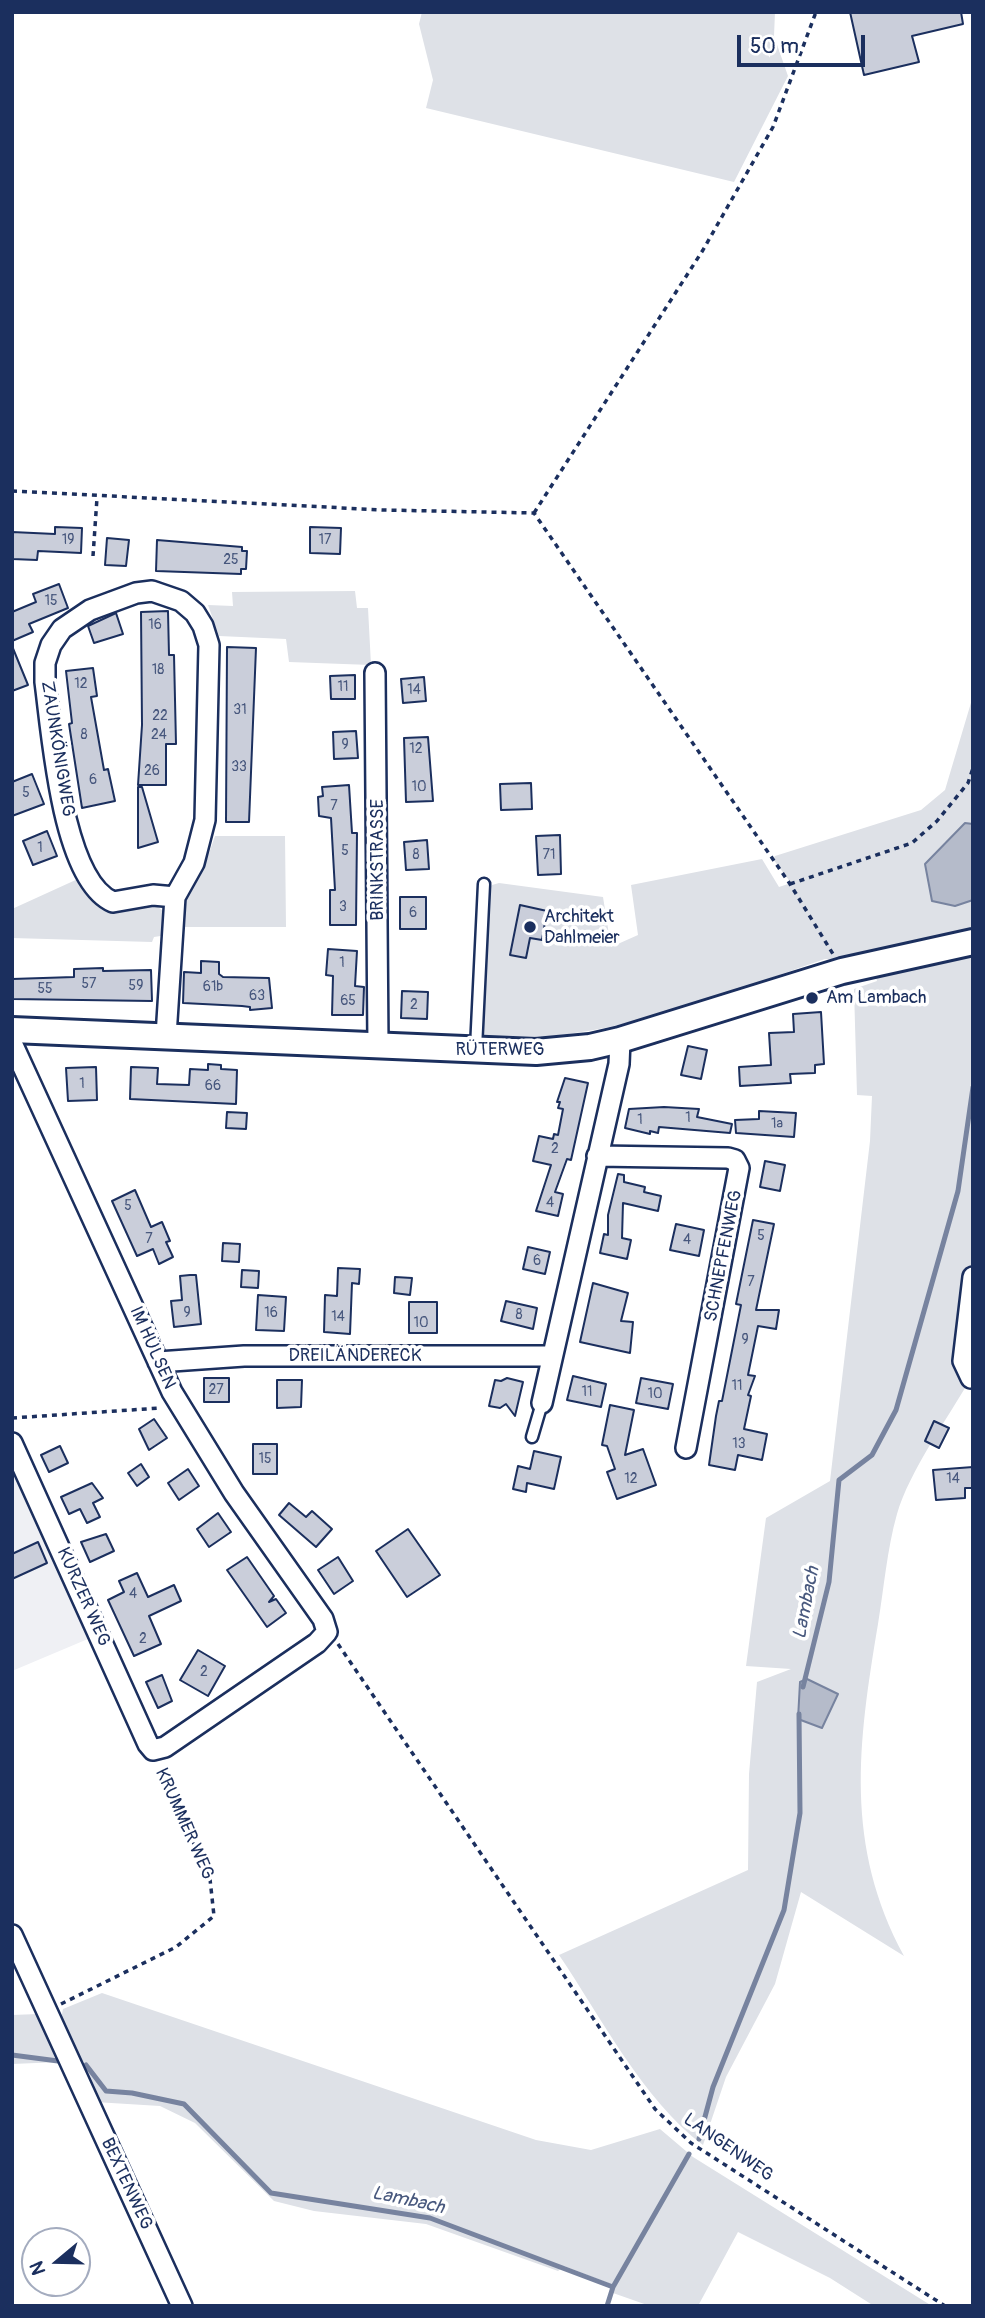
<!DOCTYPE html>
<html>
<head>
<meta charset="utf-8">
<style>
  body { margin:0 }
  #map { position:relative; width:985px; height:2318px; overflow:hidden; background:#fff; font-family:Pangolin,sans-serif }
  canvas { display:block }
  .frame { position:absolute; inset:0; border:14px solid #1b2f5e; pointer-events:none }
  .north { position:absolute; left:21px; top:2227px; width:70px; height:70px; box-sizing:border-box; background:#fff; border:2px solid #a4acbf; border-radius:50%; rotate:251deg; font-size:19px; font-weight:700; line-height:28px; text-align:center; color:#1b2f5e }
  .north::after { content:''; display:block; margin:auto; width:24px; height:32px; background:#1b2f5e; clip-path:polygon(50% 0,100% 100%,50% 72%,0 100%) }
  .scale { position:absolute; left:737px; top:35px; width:128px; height:32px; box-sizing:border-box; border:4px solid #1b2f5e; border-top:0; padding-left:9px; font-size:21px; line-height:24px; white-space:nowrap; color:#1b2f5e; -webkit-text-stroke:5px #fff; paint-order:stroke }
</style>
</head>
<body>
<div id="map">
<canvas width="985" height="2318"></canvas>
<div class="frame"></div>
<div class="north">N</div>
<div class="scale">50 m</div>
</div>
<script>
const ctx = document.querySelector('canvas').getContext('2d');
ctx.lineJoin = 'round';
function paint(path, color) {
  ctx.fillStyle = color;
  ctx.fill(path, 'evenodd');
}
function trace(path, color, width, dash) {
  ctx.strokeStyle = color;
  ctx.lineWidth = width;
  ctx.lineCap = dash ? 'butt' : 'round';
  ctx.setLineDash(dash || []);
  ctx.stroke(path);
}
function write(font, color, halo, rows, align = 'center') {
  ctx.font = font + ' Pangolin,sans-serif';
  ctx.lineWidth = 7;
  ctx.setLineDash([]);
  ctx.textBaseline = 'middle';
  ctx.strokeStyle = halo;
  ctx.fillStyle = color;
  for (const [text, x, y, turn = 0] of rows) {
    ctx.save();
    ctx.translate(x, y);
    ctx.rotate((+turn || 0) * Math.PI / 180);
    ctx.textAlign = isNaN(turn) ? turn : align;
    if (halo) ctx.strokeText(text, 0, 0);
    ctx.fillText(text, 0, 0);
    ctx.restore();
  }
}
paint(new Path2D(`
  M12 1455 95 1636 12 1671Z`), '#eff0f4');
paint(new Path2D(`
  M422 12H775L774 36 788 76 734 182 426 108 433 80 419 24Z
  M355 591 357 608H368L371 665 289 662 286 639 219 636 208 605 233 606 232 592Z
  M973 696V1361L971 1378C949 1416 909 1472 897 1514 887 1549 884 1588 878 1624 858 1743 844 1845 904 1956L801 1892 775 1984 726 2077 703 2145C643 2100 601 2017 559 1955L748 1870 749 1774 757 1682 791 1669 746 1666 766 1518 830 1481 870 1141 872 1096 857 1095 854 989 877 981 870 954 840 960 825 959C710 998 601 1046 478 1037L487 891 492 885 499 883 603 897 611 947 638 935 631 885 762 859 779 887 791 883 773 859 775 856 921 810 945 790Z
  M215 836H285L286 927H185L186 897 207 859Z
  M80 878 84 884 154 904 167 914V935L154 937 152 942 12 938V909Z
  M102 1993 536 2140 591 2150 660 2129 693 2157 932 2306H874L830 2278 738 2232 698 2306H650L613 2293 611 2284 564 2266 558 2271 426 2224 314 2211 274 2201 195 2123 160 2106 95 2102 60 2024 63 2009Z
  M38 2014 60 2062 12 2064V2015Z`), '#dee1e7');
const water = new Path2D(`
  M965 823 973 824V900L955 906 932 901 925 864Z
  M807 1679 838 1694 822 1728 798 1719 800 1682Z`);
paint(water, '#b5bbca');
trace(water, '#77839f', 2);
trace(new Path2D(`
  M803 1687 829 1582 839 1480 872 1455 896 1410 958 1191 973 1087
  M12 2055 58 2061
  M86 2065 106 2091 132 2093 184 2104 271 2193 430 2218 613 2287
  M699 2139 713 2087 784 1910 800 1813 799 1714
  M607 2306 613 2287 689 2154`), '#77839f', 5);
const building = new Path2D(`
  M850 12H961L963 24 912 36 919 62 864 75Z
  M55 527 82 528 81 553 38 551 37 560 12 559V532L55 534Z
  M310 527 341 528 340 554 310 553Z
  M107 538 129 540 126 566 105 565Z
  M157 540 242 547V551H247L246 569H241V574L156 571Z
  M59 584 68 608 29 624 33 632 12 641V612L36 602 33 594Z
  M168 611 169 655H174L176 744H166V785H138L142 725 141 612Z
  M116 613 123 634 94 643 88 626Z
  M12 646 28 685 12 691Z
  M227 647 256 648 249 822H226Z
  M93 668 97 696 91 697 104 770 108 769 115 801 82 808 69 724 72 723 66 671Z
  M355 675V699H331L330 676Z
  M424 677 426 701 403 703 401 679Z
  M356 731 358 758 334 759 333 732Z
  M428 737 433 801 406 802 404 738Z
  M32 774 44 804 12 816V782Z
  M531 783 532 809 501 810 500 784Z
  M349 785 352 833H357L356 925H330V890H335L331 818 319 816 318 797 323 796 322 787Z
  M138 787H142L158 842 138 848Z
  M47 831 57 856 33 865 23 841Z
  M560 835 561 874 538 875 536 836Z
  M427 840 429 869 406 870 404 842Z
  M400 897H426V929H400Z
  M520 905 547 911 542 940 530 938 526 958 510 955Z
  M328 949 357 951 355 986 364 987 363 1015H332L333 976 326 975Z
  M201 961 219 962V974L223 977 269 978 272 1008 250 1010V1007L242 1006 183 1003 184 972 201 973Z
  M103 968V971L151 970 152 1001 12 999V979L74 977V969Z
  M402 991 428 992 427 1019 401 1018Z
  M821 1012 824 1064 815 1065V1073L790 1074 791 1083 740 1086 739 1067 771 1065 769 1033 794 1032 793 1014Z
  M688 1046 707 1050 701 1079 681 1075Z
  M208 1064 221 1065V1069L237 1070 236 1104 130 1099 131 1067 158 1068 157 1084 189 1085 190 1069 208 1070Z
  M96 1067 97 1100 68 1101 66 1068Z
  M565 1078 588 1083 571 1160 567 1159 555 1192 563 1194 558 1216 536 1211 551 1165 533 1161 539 1136 553 1139 554 1134 558 1135 563 1109 558 1108 560 1102H557Z
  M664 1107 699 1109 697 1117 732 1124 730 1133 659 1127 658 1133 650 1131V1134L625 1128 629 1109Z
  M759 1111 796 1113 794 1137 736 1133 735 1120 759 1119Z
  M227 1112 247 1113 246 1129 226 1128Z
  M765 1161 785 1165 780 1191 760 1187Z
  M618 1174 624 1175V1182L645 1187 644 1192 661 1196 658 1211 623 1203 622 1238 631 1240 627 1259 600 1253 604 1234 608 1235V1215Z
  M135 1190 151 1227 162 1222 170 1241 166 1242 173 1257 159 1264 153 1249 137 1256 112 1201Z
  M753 1220 774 1224 756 1310H779L776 1329 758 1326 748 1375 755 1376 748 1395 751 1396 744 1429 767 1434 762 1460 738 1455 735 1470 709 1465 716 1416 719 1401H722L741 1305 736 1304Z
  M676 1224 704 1230 699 1256 670 1250Z
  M223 1243 240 1244 239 1262 222 1261Z
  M528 1247 550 1252 545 1274 523 1269Z
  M338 1268 360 1269 359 1284 352 1283 350 1334 324 1332 325 1295 337 1296Z
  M242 1270 259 1271 258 1288 241 1287Z
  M190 1275H196L201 1324 174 1327 171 1301 182 1300 180 1276Z
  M395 1277 412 1278 410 1295 394 1293Z
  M593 1283 628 1293 621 1321 633 1322 630 1353 580 1342Z
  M258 1295 286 1297 284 1331 256 1330Z
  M506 1301 537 1308 533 1329 501 1321Z
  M409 1302H437V1333H409Z
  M573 1376 606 1384 601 1407 567 1400Z
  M204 1378H229V1402H204Z
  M507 1378 523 1382 515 1416 506 1404 500 1408 489 1406 495 1380 501 1381Z
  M641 1378 673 1384 668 1409 636 1403Z
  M277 1380H302L301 1407 277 1408Z
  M610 1405 634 1410 625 1455 643 1449 656 1485 617 1499 607 1472 615 1469 607 1446 602 1445Z
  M154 1419 167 1438 149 1450 139 1429Z
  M934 1421 949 1428 939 1448 925 1441Z
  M253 1444H277V1474H253Z
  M60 1446 68 1463 49 1472 41 1455Z
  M534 1451 561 1457 554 1489 527 1483 526 1492 513 1489 518 1466 530 1469Z
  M141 1464 149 1477 137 1486 128 1473Z
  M973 1467V1488H965V1498L936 1500 933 1470Z
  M188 1469 199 1486 179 1500 168 1483Z
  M92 1483 103 1498 93 1503 100 1517 87 1523 80 1509 69 1514 61 1497Z
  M289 1503 306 1517 312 1511 332 1529 316 1547 279 1515Z
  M218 1513 231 1532 209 1547 197 1529Z
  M408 1529 440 1575 407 1597 376 1551Z
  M106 1534 114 1551 90 1562 81 1542Z
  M38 1542 47 1563 12 1579V1554Z
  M247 1557 274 1596 269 1602 276 1599 286 1613 267 1627 227 1570Z
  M338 1557 353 1581 334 1594 318 1570Z
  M137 1573 148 1597 174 1585 181 1601 149 1616 161 1644 134 1656 108 1600 124 1592 119 1581Z
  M198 1650 225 1666 208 1696 180 1680Z
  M162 1675 172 1701 158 1708 146 1682Z`);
paint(building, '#caceda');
trace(building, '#1b2f5e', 2);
const service = new Path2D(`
  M476 1048 484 884
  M532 1437 542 1403`);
const minor = new Path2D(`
  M375 673 378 1046
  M166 1036 175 897 194 863 205 820 209 645 203 626 195 613 181 601 152 591 136 593 90 610 62 629 51 645 45 663V682C52 734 62 880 113 902L153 895 175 897
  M12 1043 172 1392 234 1493 323 1619 327 1632 317 1643 165 1747 153 1750 148 1744 12 1443
  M597 1156 728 1158 735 1160 739 1168 686 1448
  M158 1362 244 1356H552
  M971 1378 963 1361 973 1277
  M542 1403 619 1064 620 1040
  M12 1935 182 2306`);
const tertiary = new Path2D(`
  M12 1030 536 1052 590 1047 620 1040 842 971 973 942`);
trace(service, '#1b2f5e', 15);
trace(minor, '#1b2f5e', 24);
trace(tertiary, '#1b2f5e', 30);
trace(new Path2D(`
  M12 491 383 510 534 513 790 884 833 954
  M534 513 703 250 773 127 816 12
  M93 556 97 498
  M790 884 912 843 937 821 968 783 973 768
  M12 1418 160 1408
  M338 1644 655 2109 691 2143 945 2306
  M61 2004 176 1947 214 1916 210 1879 158 1767`), '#1b2f5e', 3.5, [5, 5]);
trace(service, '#fff', 10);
trace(minor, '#fff', 19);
trace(tertiary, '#fff', 24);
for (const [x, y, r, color] of [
  [530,927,7,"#1b2f5e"],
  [812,998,7,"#1b2f5e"]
]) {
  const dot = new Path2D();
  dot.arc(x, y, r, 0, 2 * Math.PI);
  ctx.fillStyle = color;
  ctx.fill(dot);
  trace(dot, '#fff', 2.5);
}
write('14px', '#47577d', null, [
  ["19",68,540],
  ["17",325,540],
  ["25",231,560],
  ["15",51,601],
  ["16",155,625],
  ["18",158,670],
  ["12",81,684],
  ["11",343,687],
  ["14",414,690],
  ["31",240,710],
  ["22",160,716],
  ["8",84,735],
  ["24",159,735],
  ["9",345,745],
  ["12",416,749],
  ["33",239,767],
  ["26",152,771],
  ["6",93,780],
  ["10",419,787],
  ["5",26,793],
  ["7",334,806],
  ["1",40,848],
  ["5",345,851],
  ["8",416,855],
  ["71",549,855],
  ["3",343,907],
  ["6",413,913],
  ["1",342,963],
  ["57",89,984],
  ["59",136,986],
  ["61b",213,987],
  ["55",45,989],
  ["63",257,996],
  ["65",348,1001],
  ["2",414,1005],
  ["1",82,1084],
  ["66",213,1086],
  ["1",688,1118],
  ["1",640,1120],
  ["1a",777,1124],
  ["2",555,1149],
  ["4",550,1203],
  ["5",128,1206],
  ["5",761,1236],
  ["7",149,1239],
  ["4",687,1240],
  ["6",537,1261],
  ["7",751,1282],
  ["9",187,1313],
  ["16",271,1313],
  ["8",519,1315],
  ["14",338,1317],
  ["10",421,1323],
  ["9",745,1340],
  ["11",737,1386],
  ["27",216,1390],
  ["11",587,1392],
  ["10",655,1394],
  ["13",739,1444],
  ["15",265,1459],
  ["12",631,1479],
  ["14",953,1479],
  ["4",133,1594],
  ["2",143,1639],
  ["2",204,1672]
]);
write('18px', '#1b2f5e', '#fff', [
  ["ZAUNKÖNIGWEG",57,749,81],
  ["BRINKSTRASSE",378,860,-90],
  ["RÜTERWEG",500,1050],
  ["SCHNEPFENWEG",724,1256,-79],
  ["IM HÜLSEN",152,1348,66],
  ["DREILÄNDERECK",355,1356],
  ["KURZER WEG",83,1597,66],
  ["KRUMMER WEG",184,1824,66],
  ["LANGENWEG",728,2148,35],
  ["BEXTENWEG",126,2184,65]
]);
write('18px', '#1b2f5e', '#fff', [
  ["Architekt",544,917],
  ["Dahlmeier",544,938],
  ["Am Lambach",826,998]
], 'left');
write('italic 19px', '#49597e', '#fff', [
  ["Lambach",807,1603,-79],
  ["Lambach",408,2201,12]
]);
</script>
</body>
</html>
